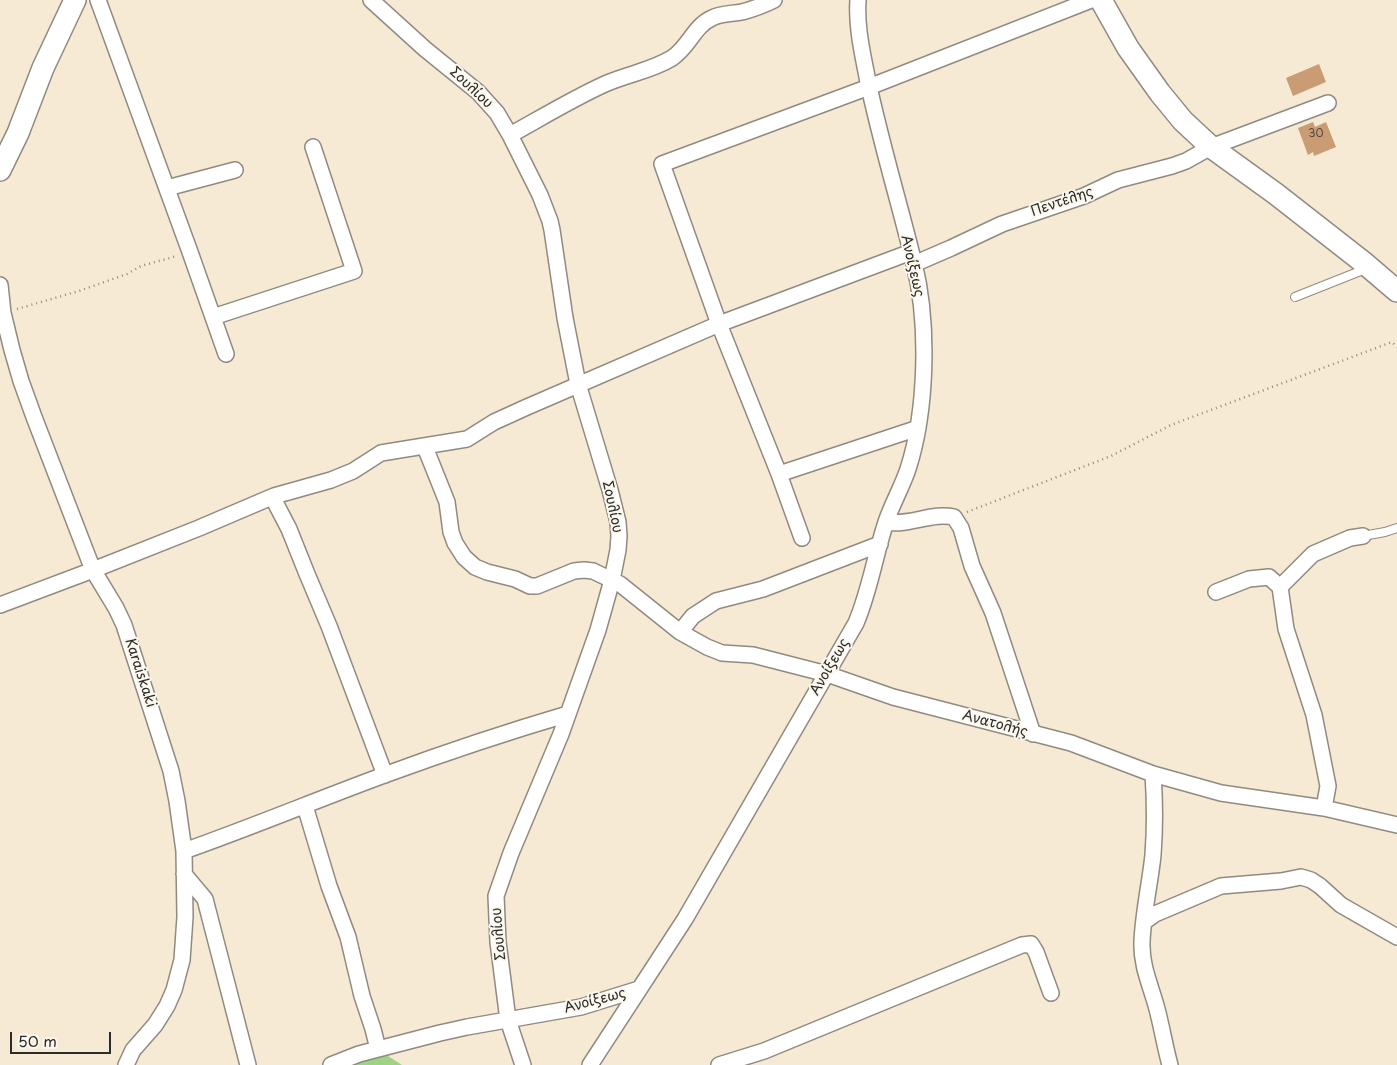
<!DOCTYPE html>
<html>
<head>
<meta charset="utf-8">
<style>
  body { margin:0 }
  #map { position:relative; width:1397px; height:1065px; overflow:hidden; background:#f6ead5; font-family:"Playpen Sans",sans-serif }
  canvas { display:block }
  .scale { position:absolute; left:10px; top:1032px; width:101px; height:22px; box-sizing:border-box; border:2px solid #2b2b2b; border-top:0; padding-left:6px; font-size:15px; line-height:18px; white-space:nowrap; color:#2b2b2b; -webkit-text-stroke:4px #fbf7ec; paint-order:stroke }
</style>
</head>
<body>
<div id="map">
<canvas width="1397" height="1065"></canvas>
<div class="scale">50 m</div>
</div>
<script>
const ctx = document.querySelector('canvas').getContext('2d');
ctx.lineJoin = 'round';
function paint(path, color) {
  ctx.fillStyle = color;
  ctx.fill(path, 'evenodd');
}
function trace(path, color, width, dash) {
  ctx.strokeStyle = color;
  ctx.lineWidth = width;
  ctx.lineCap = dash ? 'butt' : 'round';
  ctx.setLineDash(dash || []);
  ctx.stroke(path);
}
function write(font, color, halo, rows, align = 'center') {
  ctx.font = font + ' "Playpen Sans",sans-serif';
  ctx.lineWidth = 4;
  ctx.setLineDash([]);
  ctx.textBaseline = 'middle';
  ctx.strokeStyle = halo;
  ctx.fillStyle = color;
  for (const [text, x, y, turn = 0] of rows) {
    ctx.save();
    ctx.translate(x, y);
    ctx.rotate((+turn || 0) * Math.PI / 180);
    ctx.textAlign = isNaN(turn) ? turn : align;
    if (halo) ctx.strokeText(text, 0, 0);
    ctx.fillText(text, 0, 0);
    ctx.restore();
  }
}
paint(new Path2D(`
  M385 1054 402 1065H353Z`), '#9fd384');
paint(new Path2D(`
  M1319 64 1326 82 1293 96 1286 78Z
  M1313 122 1315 127 1326 122 1336 147 1314 156 1313 152 1308 155 1298 128Z`), '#c99c74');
const lane = new Path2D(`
  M1295 297 1368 268
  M1363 536 1385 532 1397 528`);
const street = new Path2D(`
  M98 0 190 252 226 354
  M371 0 425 49 478 92 497 113 510 135 540 195 550 221 552 230 565 318 578 384 610 490 618 522 619 536 618 550 612 580 598 630 561 734 511 853 496 896 498 942 508 1020 523 1065
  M510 135C541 118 572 99 605 84 627 74 651 71 672 58 689 47 694 26 712 18 721 13 732 14 742 12 753 9 764 5 774 0
  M167 188 235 170
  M914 264 951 248 1002 224 1084 196 1118 180 1172 166 1186 161 1211 147 1328 103
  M0 285 3 313 12 350 21 381 34 417 93 570 116 608 124 625 171 771 177 801 184 851 185 917 182 960 174 990 167 1006 155 1025 133 1050 126 1065
  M213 317 354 271 313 147
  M425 447 447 502 451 532 455 543 464 557 475 567 487 572 515 579 530 586H537L574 571 584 570 593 571 620 584 680 632 707 647 722 653 753 655 827 674 893 697 1071 743 1153 774 1221 793 1324 808 1397 825
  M779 474 719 324 911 252
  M274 496 276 504 289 529 307 574 329 626 385 775
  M886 522C910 526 932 512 954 517L961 528 972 566 993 613 1033 734
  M802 538 779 474 918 428
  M1216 592 1249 579 1269 577 1280 587
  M0 605 93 570 199 528 274 496 331 480 353 471 381 453 467 439 494 422 527 407 719 324 662 164 869 87 1091 0
  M680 632 693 616 716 601 763 589 880 544
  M1153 774C1155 802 1155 828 1153 855 1150 884 1143 913 1142 942 1141 966 1151 986 1157 1009 1162 1028 1165 1047 1170 1065
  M305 806 329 886 348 937 362 996 373 1029 378 1049
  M1324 808 1328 786 1314 715 1286 629 1280 587 1313 554 1350 538 1363 536
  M184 851C252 827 319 799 387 774 447 752 507 732 568 714
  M184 874 205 899 248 1065
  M1144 922 1155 914 1221 886 1281 881 1301 877 1311 880 1320 886 1341 905 1397 937
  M331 1065 359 1054 440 1033 467 1027 581 1007 639 989
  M590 1065 685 919 856 623C870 590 875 555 886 522 892 504 902 487 908 469 927 410 929 323 914 263 899 202 881 143 868 82 863 55 856 28 858 0
  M719 1065 764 1051 1022 945 1031 944 1036 952 1051 993`);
const secondary = new Path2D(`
  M1101 0 1128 48 1160 93 1183 121 1211 147 1276 194 1363 262 1397 291
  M0 170 18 133 43 68 75 0`);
trace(lane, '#908a80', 10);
trace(street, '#908a80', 18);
trace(secondary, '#908a80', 24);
trace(new Path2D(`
  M17 309 79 291 127 274 141 266 177 256
  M967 512 1111 456 1171 425 1392 342 1397 347`), '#908a80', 2.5, [1, 4]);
trace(lane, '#fff', 8);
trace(street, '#fff', 15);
trace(secondary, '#fff', 21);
write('11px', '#52473d', null, [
  ["30",1316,134]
]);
write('14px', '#2b2b2b', '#fbf7ec', [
  ["Σουλίου",471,88,43],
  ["Πεντέλης",1062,202,-19],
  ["Ανοίξεως",912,266,77],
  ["Σουλίου",612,507,78],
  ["Ανοίξεως",830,667,-60],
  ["Karaiskaki",140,673,72],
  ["Ανατολής",995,724,15],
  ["Σουλίου",499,934,-95],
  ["Ανοίξεως",595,1001,-15]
]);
</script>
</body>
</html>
